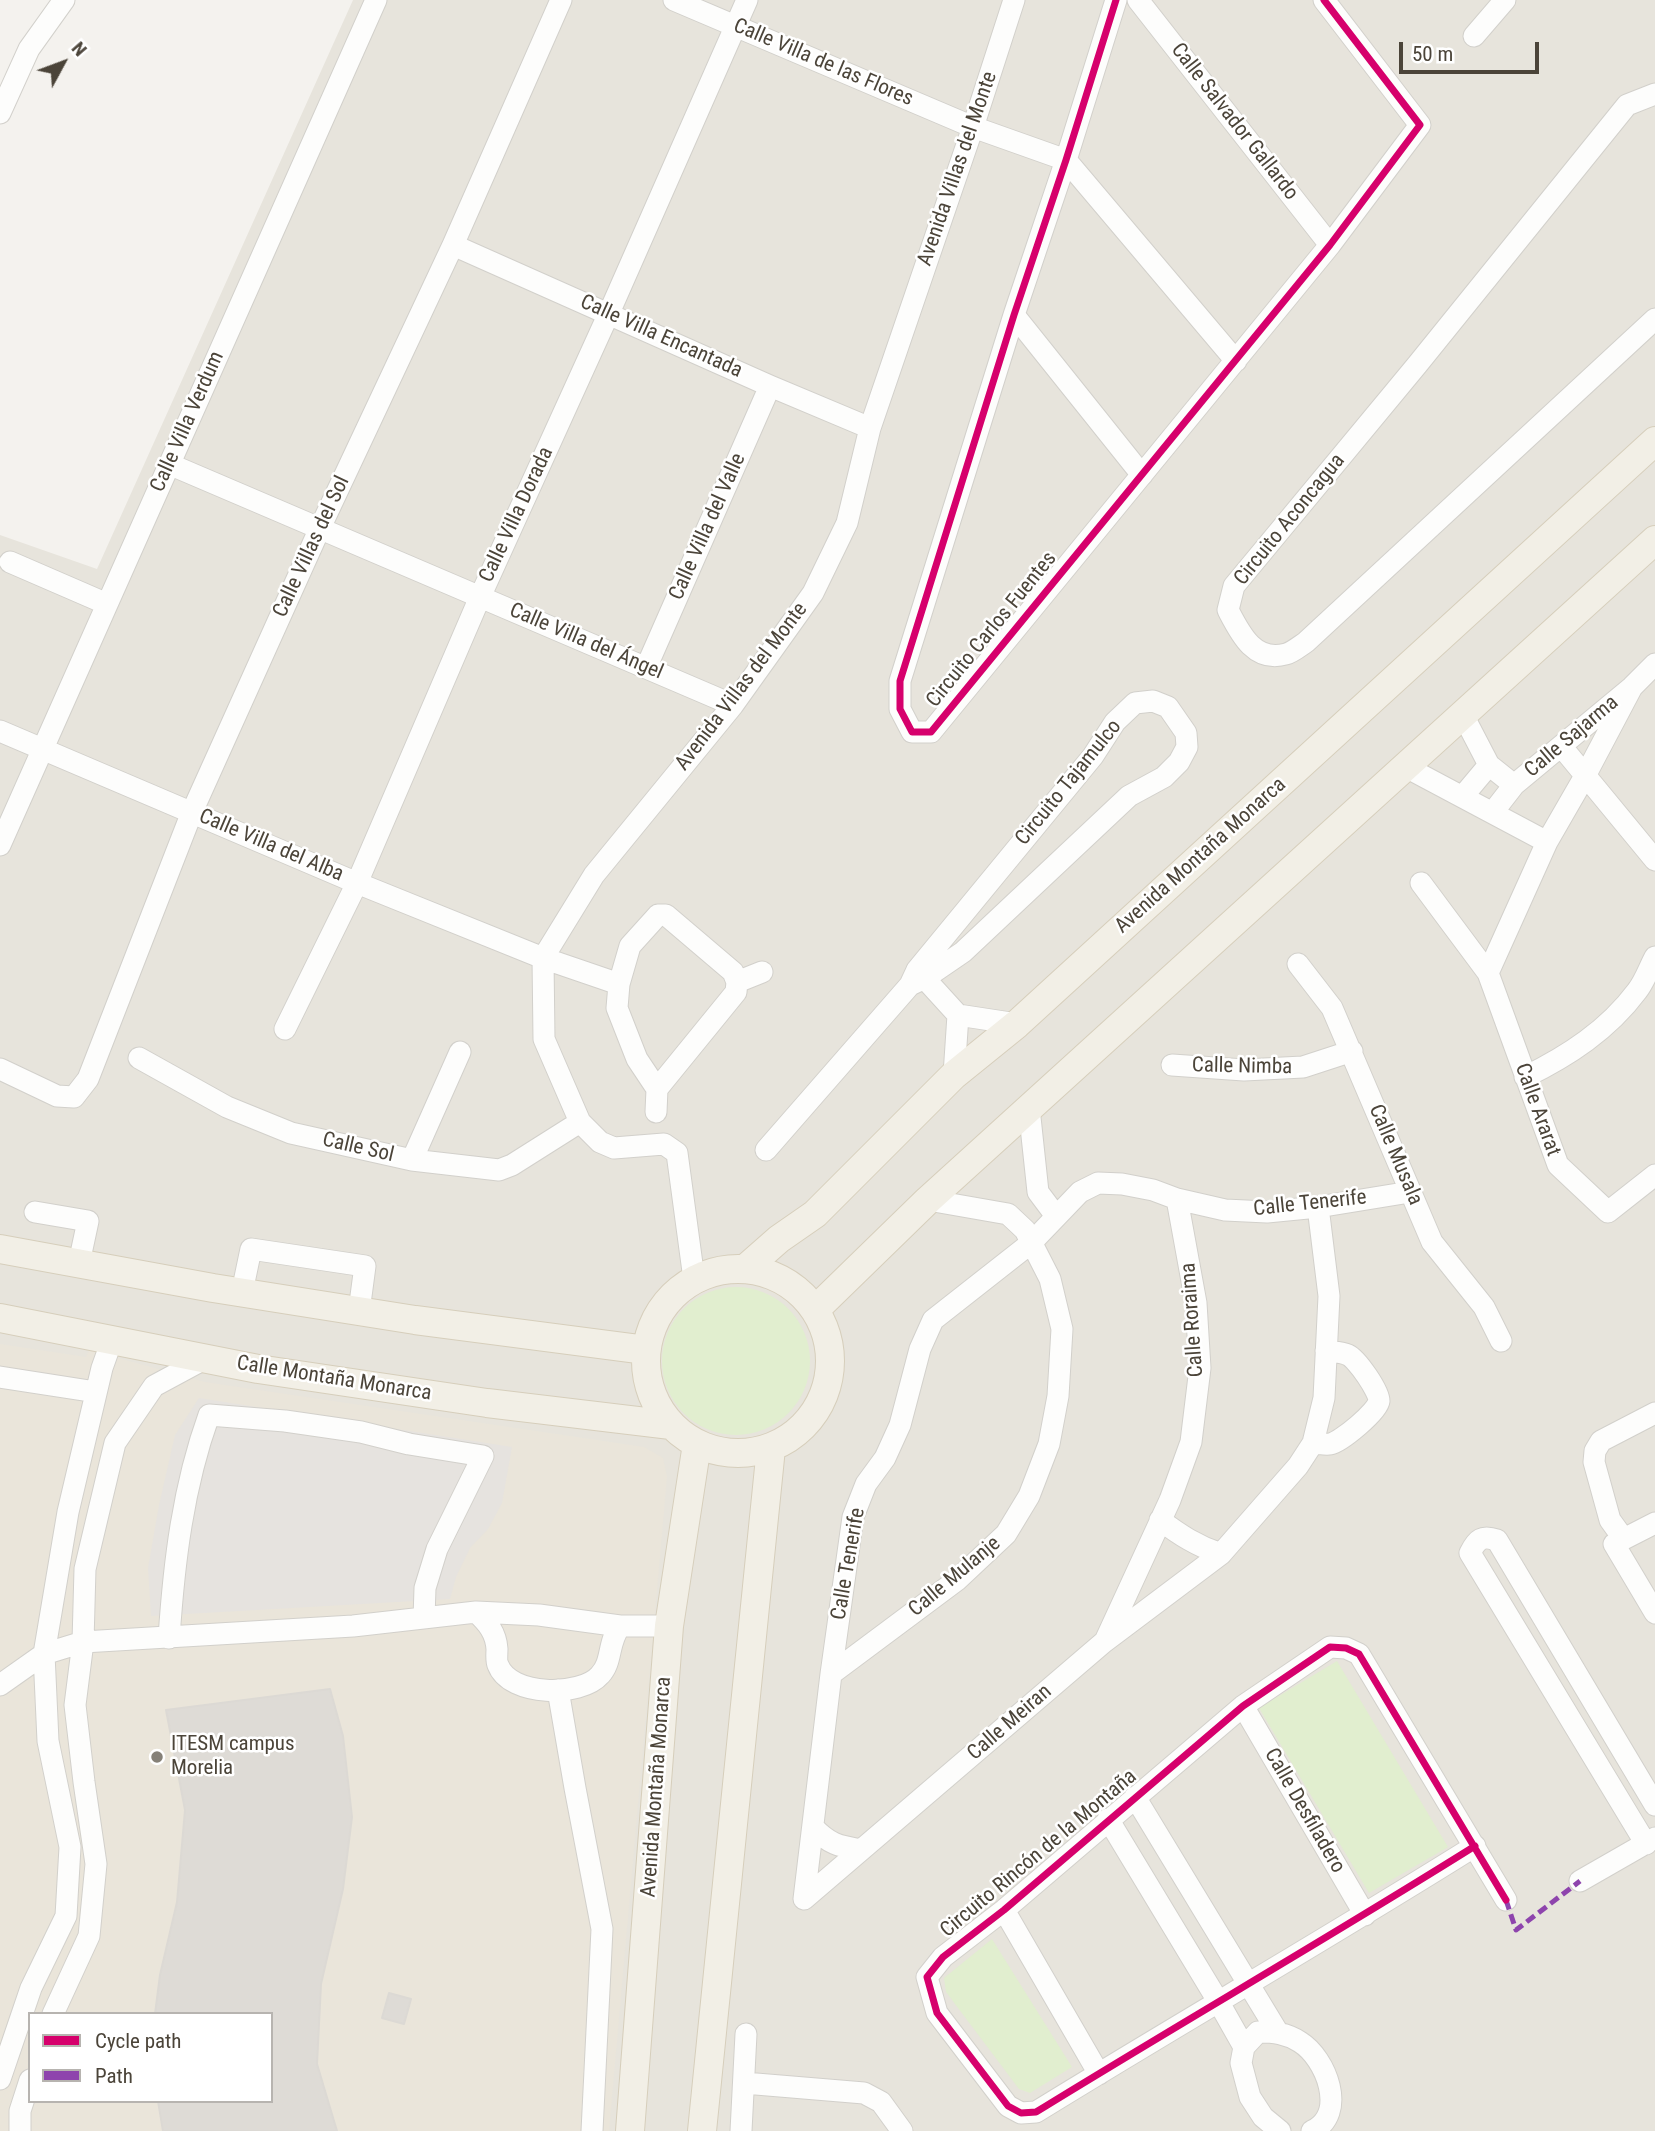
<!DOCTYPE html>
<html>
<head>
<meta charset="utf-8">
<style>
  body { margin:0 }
  #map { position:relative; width:1655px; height:2131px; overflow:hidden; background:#f4f2ee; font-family:"Roboto Condensed",sans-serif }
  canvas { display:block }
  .legend { position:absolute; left:28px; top:2012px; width:245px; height:91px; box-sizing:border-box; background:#fff; border:2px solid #b7b4b0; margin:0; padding:9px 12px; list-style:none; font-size:21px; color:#4b4439 }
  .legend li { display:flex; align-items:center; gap:14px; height:35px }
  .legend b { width:35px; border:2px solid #b7b4b0 }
  .north { position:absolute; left:28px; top:28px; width:70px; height:70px; -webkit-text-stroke:5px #fff; paint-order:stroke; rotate:49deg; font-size:19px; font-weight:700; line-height:28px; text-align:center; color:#4b4439 }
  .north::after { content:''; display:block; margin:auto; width:24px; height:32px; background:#4b4439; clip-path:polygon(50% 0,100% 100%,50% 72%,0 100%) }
  .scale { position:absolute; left:1399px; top:42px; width:140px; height:32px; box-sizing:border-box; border:4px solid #4b4439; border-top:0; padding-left:9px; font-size:21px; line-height:24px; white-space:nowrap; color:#4b4439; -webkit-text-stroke:5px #fff; paint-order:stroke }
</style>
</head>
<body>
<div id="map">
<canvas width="1655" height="2131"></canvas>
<ul class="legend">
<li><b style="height:9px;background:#d6006c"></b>Cycle path</li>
<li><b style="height:9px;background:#8e44ad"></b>Path</li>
</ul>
<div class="north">N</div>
<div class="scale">50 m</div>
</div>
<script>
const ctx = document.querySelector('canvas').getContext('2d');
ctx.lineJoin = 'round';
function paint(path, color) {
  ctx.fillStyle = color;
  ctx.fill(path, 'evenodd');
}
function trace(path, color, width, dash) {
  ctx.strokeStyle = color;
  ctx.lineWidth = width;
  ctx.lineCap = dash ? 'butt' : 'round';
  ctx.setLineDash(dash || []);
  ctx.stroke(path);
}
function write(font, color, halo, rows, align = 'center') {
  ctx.font = font + ' "Roboto Condensed",sans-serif';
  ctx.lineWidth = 5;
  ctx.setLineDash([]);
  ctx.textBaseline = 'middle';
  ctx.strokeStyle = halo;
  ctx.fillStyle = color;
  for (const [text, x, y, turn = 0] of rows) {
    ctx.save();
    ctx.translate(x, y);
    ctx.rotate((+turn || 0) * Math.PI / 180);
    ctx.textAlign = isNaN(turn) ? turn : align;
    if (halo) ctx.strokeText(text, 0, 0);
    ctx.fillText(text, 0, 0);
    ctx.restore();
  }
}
paint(new Path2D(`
  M353 0H1655V2131H0V535L97 569ZM30 2014H271V2101H30Z`), '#e7e4dc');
paint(new Path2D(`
  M0 1344 86 1357 89 1350 205 1382 644 1447 663 1458 667 1477 609 2131H0ZM30 2014H271V2101H30Z`), '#eae5da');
paint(new Path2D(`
  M662 1361a74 74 0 1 1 148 0a74 74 0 1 1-148 0Z
  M1337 1661 1448 1847 1369 1893 1259 1708Z
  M992 1939 1072 2067 1030 2093 1019 2089 946 1992 944 1978Z`), '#e1eecf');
paint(new Path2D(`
  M199 1398 512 1447 502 1503 488 1529 470 1548 456 1577 450 1599 151 1616 148 1568 159 1505 175 1435Z`), '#e6e3df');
const building = new Path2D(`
  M330 1689 343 1736 352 1817 343 1889 321 1984 317 2064 337 2131H163L158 2101H271V2014H155L160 1975 177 1902 185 1810 166 1710Z
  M389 1993 411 1999 404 2024 382 2018Z`);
paint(building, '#dedbd6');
trace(building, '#dcd9d4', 2);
const minor = new Path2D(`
  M674 0 973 127 1066 160 1236 361
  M1116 0 1066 160 1014 315 900 681V709L912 732H931L1330 245 1420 125 1324 0
  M1138 0 1330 245
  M1474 36 1505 0
  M1655 94 1627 105 1417 365 1234 586 1228 610C1240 633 1254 663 1286 654 1293 652 1300 646 1306 642L1655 319
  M0 113 29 49 64 0
  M453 245 770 386 870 428
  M1014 315 1142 475
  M169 464 733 705
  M10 562 107 604
  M646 668 770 386
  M1463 715 1489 765 1514 785
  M0 731 357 883 543 958 619 984
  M1561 746 1655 860
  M1406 767 1547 842
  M1463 796 1489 765
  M1493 812 1514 785 1632 687 1655 664
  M0 845 376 0
  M1421 883 1488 973 1558 1165 1608 1212 1655 1175
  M1298 964 1332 1008 1432 1242 1484 1307 1501 1341
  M917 970 958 1015 1017 1024
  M1488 973 1547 842 1585 776 1632 687
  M737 982 762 972
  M285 1029 357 883 480 597 609 313 747 0
  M139 1058 227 1107 291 1133 412 1160 499 1170 512 1165 580 1122
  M1172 1065 1244 1070 1303 1067 1352 1051
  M0 1069 57 1096 74 1097 88 1079 192 812 320 528 453 245 561 0
  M954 1075 958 1015
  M1525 1077C1568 1056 1608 1030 1637 991 1645 981 1649 968 1655 957
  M657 1089 736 992 737 982 733 972 666 915H658
  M1029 1108 1038 1192 1056 1216
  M656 1112 657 1089 637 1059 617 1008 619 984 630 946 658 915
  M766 1150 910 985 917 970 1093 756 1115 722 1135 703 1153 701 1168 707 1186 733 1187 747 1179 762 1164 777 1129 796 963 952 925 978 910 985
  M412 1160 460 1052
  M35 1212 88 1221 79 1263
  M694 1279 677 1153 664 1144 614 1148 600 1142 580 1122 544 1039 543 958 594 875 733 705 813 593 847 523 870 428 973 127 1014 0
  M242 1292 251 1249 365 1266 359 1311
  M0 1377 96 1392
  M1313 1443C1318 1443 1325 1445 1330 1444 1341 1442 1378 1411 1379 1401 1379 1391 1357 1359 1348 1355 1342 1352 1333 1352 1326 1351
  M1160 1520C1180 1535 1197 1546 1221 1554
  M1655 1523 1614 1544 1655 1613
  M1623 1538 1610 1520 1594 1462 1595 1451 1601 1441 1655 1413
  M476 1612C488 1623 496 1633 497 1649 497 1654 496 1661 498 1665 510 1697 581 1697 600 1675 613 1661 607 1644 620 1626
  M169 1638C174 1562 183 1487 209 1415L285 1421 361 1432 409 1444 483 1456 437 1549 425 1588 424 1618
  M1106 1639 1170 1500 1191 1442 1200 1368 1196 1303 1177 1199
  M831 1674 957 1580 1006 1534 1029 1496 1049 1444 1058 1396 1062 1329 1050 1279 1025 1230 1008 1214 928 1200
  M0 1685 44 1654 83 1642 353 1626 476 1612 539 1615 620 1626H669
  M558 1690 575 1788 602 1929 592 2131
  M1243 1706 1365 1915
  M1135 1797 1277 2031
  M1108 1819 1218 2001 1244 2047
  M813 1827C829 1844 838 1846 861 1850
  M1646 1844 1470 1553C1477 1539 1482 1535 1497 1540L1655 1805
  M1475 1846C1330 1937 1182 2022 1036 2112L1021 2113 1008 2106 937 2013 927 1977 943 1957 1004 1910 1243 1706 1330 1647 1346 1648 1359 1654 1506 1900
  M1580 1881 1655 1838
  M804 1899 831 1674 853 1517 866 1484 885 1458 900 1425 920 1349 933 1320 1031 1243 1080 1192 1098 1183 1122 1184 1153 1190 1177 1199 1225 1210 1267 1212 1318 1207 1410 1192
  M804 1899 1104 1642 1221 1554 1298 1466 1313 1443 1324 1398 1329 1296 1318 1207
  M1004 1910 1099 2074
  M53 2014 89 1936 96 1864 84 1782 75 1705 83 1642 85 1569 115 1443 154 1386 206 1358
  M0 2079 31 1988 66 1916 70 1847 48 1741 44 1654 68 1512 102 1368 112 1340
  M744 2083 864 2093 881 2102 902 2131
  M20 2131V2111L30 2080
  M741 2131 746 2034
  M1280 2131 1263 2117 1250 2097 1241 2063 1244 2047 1258 2032C1274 2032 1286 2033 1300 2042 1326 2058 1348 2114 1312 2131`);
const major = new Path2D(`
  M0 1249 213 1288 415 1320 646 1350
  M746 1268 779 1239 815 1214 954 1075 1017 1024 1655 441
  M646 1361a92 92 0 1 1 184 0a92 92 0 1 1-184 0Z
  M816 1309 928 1200 1655 540
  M0 1318 258 1369 487 1403 671 1425
  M630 2131 669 1626 697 1444
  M702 2131 771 1448`);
trace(minor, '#d2d0cb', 23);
trace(major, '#d6cebb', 30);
trace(minor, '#fdfdfc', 21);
trace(major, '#f2efe6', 28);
trace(new Path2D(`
  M1506 1900 1516 1930 1580 1881`), '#8e44ad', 5, [10, 5]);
trace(new Path2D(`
  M1116 0 1066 160 1014 315 900 681V709L912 732H931L1330 245 1420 125 1324 0
  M1475 1846C1330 1937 1182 2022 1036 2112L1021 2113 1008 2106 937 2013 927 1977 943 1957 1004 1910 1243 1706 1330 1647 1346 1648 1359 1654 1506 1900`), '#d6006c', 7);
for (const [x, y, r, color] of [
  [157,1757,7,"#868178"]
]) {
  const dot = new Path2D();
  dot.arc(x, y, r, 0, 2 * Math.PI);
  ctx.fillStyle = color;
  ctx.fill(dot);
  trace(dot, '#fff', 2.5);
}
write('21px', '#4b4439', '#fff', [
  ["Calle Villa de las Flores",823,63,23],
  ["Calle Salvador Gallardo",1234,122,52],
  ["Avenida Villas del Monte",958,169,-71],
  ["Calle Villa Encantada",661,337,24],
  ["Calle Villa Verdum",188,422,-66],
  ["Calle Villa Dorada",517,515,-65],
  ["Circuito Aconcagua",1290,520,-51],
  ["Calle Villa del Valle",708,527,-66],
  ["Calle Villas del Sol",312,547,-65],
  ["Circuito Carlos Fuentes",992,630,-51],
  ["Calle Villa del Ángel",586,642,23],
  ["Avenida Villas del Monte",742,687,-53],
  ["Calle Sajarma",1572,737,-40],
  ["Circuito Tajamulco",1069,783,-51],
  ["Calle Villa del Alba",271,846,23],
  ["Avenida Montaña Monarca",1201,856,-42],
  ["Calle Nimba",1242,1067,1],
  ["Calle Ararat",1537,1110,70],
  ["Calle Sol",358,1148,13],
  ["Calle Musala",1395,1155,67],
  ["Calle Tenerife",1310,1204,-6],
  ["Calle Roraima",1193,1320,-94],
  ["Calle Montaña Monarca",334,1379,9],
  ["Calle Tenerife",849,1564,-80],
  ["Calle Mulanje",955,1577,-40],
  ["Calle Meiran",1010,1723,-41],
  ["Avenida Montaña Monarca",657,1787,-86],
  ["Calle Desfiladero",1304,1811,60],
  ["Circuito Rincón de la Montaña",1039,1854,-40]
]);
write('21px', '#4b4439', '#fff', [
  ["ITESM campus",171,1745],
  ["Morelia",171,1769]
], 'left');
</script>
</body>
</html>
